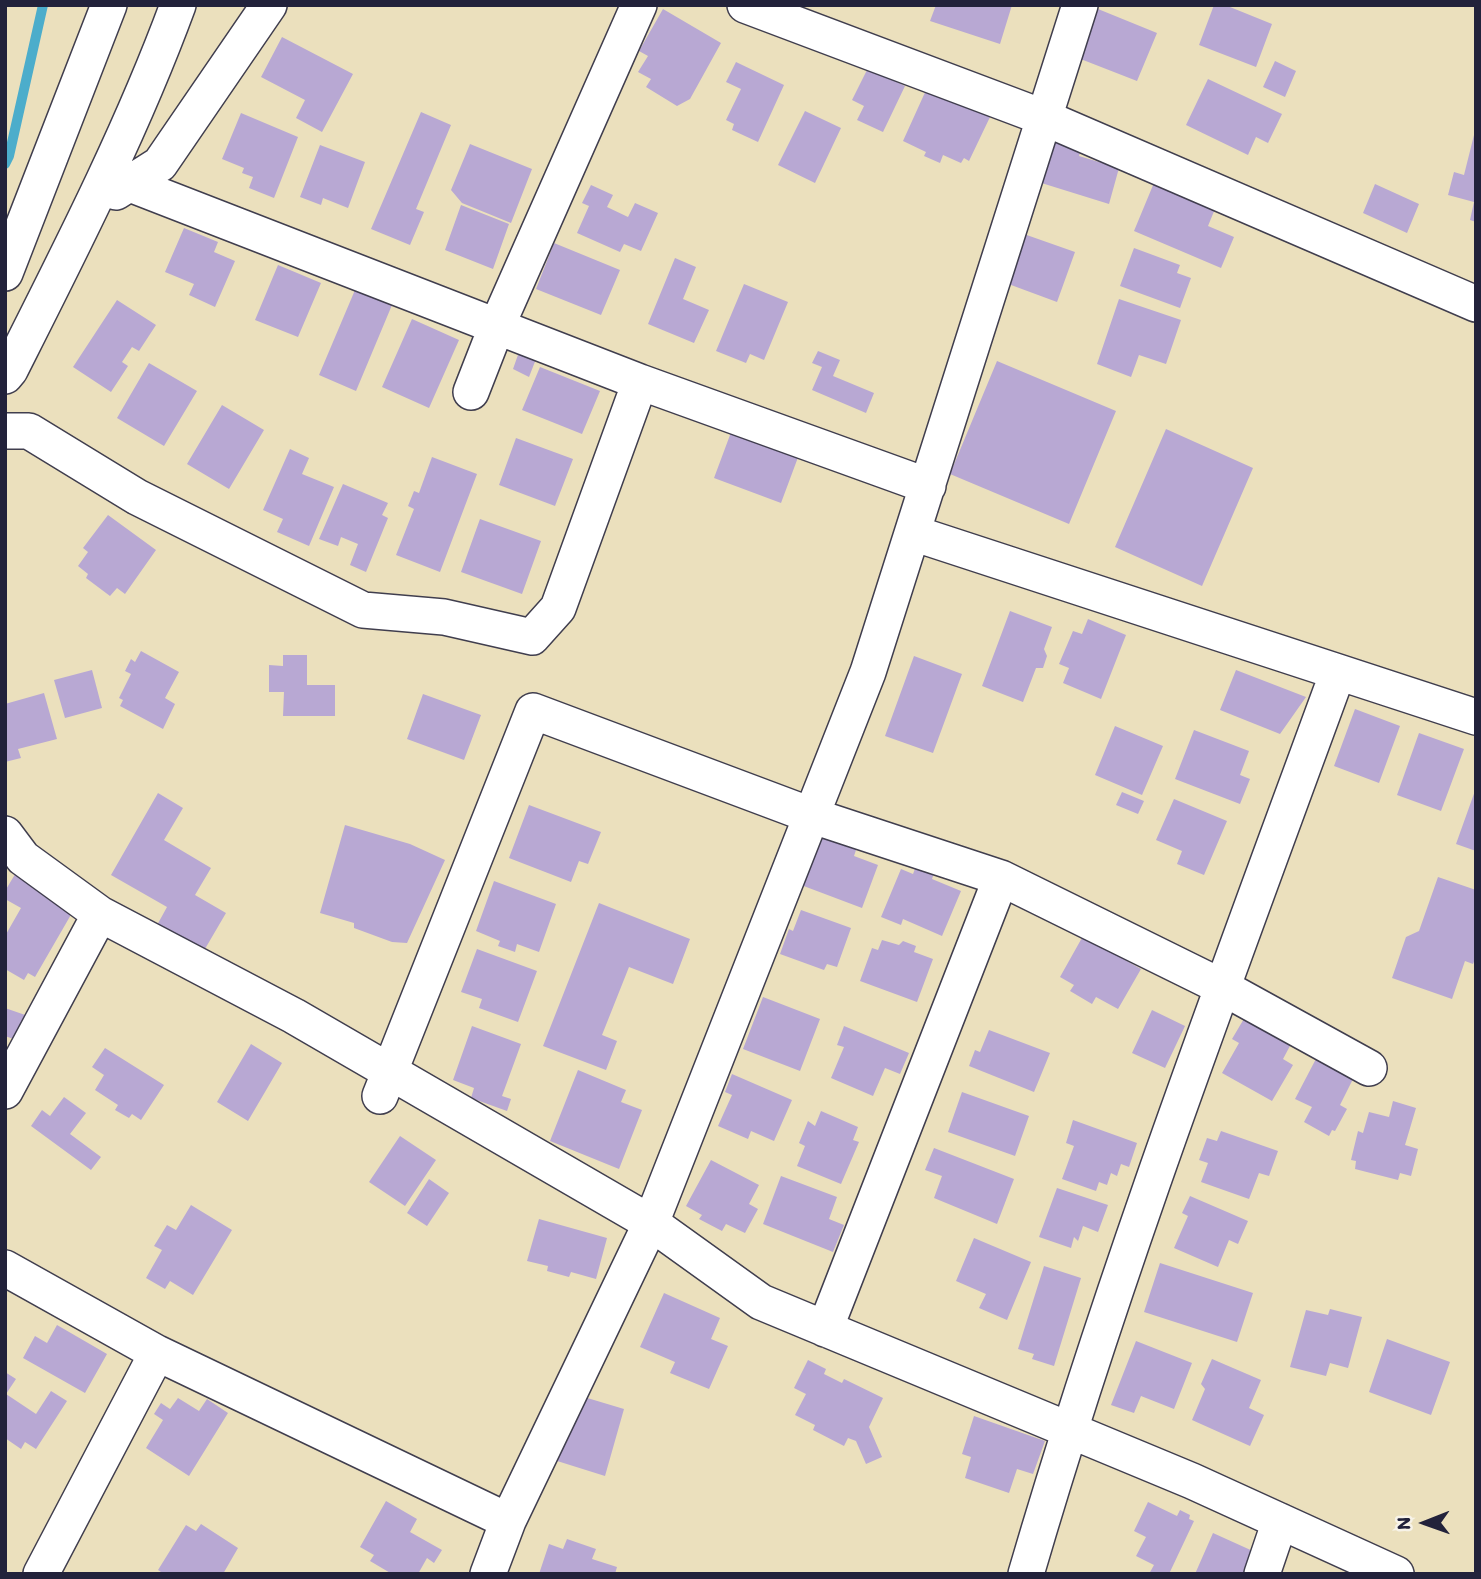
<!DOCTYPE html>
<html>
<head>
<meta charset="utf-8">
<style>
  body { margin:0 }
  #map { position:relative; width:1481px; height:1579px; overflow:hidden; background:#ebe0bd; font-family:Itim,sans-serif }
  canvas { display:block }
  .frame { position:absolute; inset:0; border:7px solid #22223b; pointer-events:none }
  .north { position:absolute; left:1390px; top:1488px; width:70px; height:70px; -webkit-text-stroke:5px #f7f3e8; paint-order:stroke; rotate:269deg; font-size:19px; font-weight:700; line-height:28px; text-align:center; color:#22223b }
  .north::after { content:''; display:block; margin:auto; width:24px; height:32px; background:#22223b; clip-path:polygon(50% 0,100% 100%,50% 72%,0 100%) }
</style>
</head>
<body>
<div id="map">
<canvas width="1481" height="1579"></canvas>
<div class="frame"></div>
<div class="north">N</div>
</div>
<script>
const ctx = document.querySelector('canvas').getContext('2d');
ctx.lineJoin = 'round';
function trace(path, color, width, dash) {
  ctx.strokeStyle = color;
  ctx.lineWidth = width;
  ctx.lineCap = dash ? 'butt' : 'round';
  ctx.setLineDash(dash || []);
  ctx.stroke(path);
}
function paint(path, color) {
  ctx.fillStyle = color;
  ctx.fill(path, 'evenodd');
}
trace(new Path2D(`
  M5 164 9 156 43 5`), '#4cadcb', 10);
paint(new Path2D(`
  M936 5H1012L1000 44 930 21Z
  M1214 5H1225L1272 24 1256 67 1199 45Z
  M663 9 721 43 690 99 677 106 646 87 651 79 638 72 648 56 639 51Z
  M1098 9 1157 33 1137 81 1078 58Z
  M282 37 353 74 322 132 296 118 305 100 261 77Z
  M1275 61 1296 71 1285 97 1263 87Z
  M736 62 784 85 758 142 732 130 734 124 726 120 741 89 726 82Z
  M868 68 905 86 883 132 857 120 864 106 852 100Z
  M1208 79 1282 114 1268 143 1256 137 1248 155 1186 125Z
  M927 88 990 117 969 161 964 158 961 163 943 155 940 163 924 156 926 152 903 141Z
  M805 111 841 128 815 183 778 165Z
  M421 112 451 125 416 209 424 212 410 245 371 229Z
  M241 113 298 137 274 198 249 188 253 177 242 173 244 168 222 159Z
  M1475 131 1476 132V222L1470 220 1474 202 1448 195 1454 172 1464 175Z
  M1049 134 1082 145 1079 156 1119 168 1109 204 1035 181Z
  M470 144 532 169 511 223 462 203 451 190Z
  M320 145 365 162 348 208 323 198 321 205 300 197Z
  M1156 178 1217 204 1208 226 1234 237 1221 268 1134 231Z
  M1375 184 1419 204 1407 233 1363 213Z
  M591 185 613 195 607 207 628 217 635 203 658 213 641 251 624 244 620 252 577 233 589 206 582 203Z
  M461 205 509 224 493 269 445 250Z
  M184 228 218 242 214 252 235 261 215 307 189 295 194 284 165 272Z
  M1021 233 1075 252 1057 302 1003 282Z
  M554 243 620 270 601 315 536 289Z
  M1134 248 1180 265 1177 273 1191 278 1180 308 1120 286Z
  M675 258 696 267 683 299 709 310 694 343 648 324Z
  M278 265 321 283 298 337 255 320Z
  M744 284 788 302 764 360 750 354 746 363 716 351Z
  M355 290 392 305 356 391 319 375Z
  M1119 299 1181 320 1166 364 1139 355 1131 377 1097 364Z
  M117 300 156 325 139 351 132 347 122 362 128 366 111 392 73 367Z
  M412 319 459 340 429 408 382 387Z
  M818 351 840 360 833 376 874 393 866 413 812 390 822 367 812 363Z
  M519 352 536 359 529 377 513 369Z
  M997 361 1116 411 1069 524 950 474Z
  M149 363 197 391 164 446 117 418Z
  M540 367 600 391 582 434 522 410Z
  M222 405 264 430 229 489 187 464Z
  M733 427 800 452 781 503 714 478Z
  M1166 429 1253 468 1202 586 1115 547Z
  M516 438 573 459 555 506 499 485Z
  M290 449 309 458 302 474 334 487 309 546 277 532 283 519 263 510Z
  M432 457 477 474 440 572 396 555 414 509 408 506 414 491 419 493Z
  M343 484 388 503 382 515 388 518 366 572 350 565 358 544 341 537 338 546 319 539Z
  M108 515 156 550 125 594 117 588 110 596 86 578 88 574 78 566 88 552 83 548Z
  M480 519 541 541 522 594 461 572Z
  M1010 611 1052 627 1044 649 1047 656 1043 668H1036L1023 702 982 686Z
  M1088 619 1126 635 1101 699 1063 683 1069 668 1059 664 1073 631 1082 634Z
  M141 651 179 672 165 698 175 704 163 729 120 706 123 700 119 698 131 674 125 671 131 659 135 662Z
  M283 655H307V685H335V716H283L284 692H269V665L283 666Z
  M914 656 962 674 933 753 885 736Z
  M92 670 102 708 65 718 54 680Z
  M1236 670 1306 697 1280 734 1220 710Z
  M44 693 57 739 18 749 21 758 5 762V704Z
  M423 694 481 715 464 760 407 739Z
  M1355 709 1400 726 1379 783 1334 766Z
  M1115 726 1163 746 1142 795 1095 775Z
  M1194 730 1249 751 1240 775 1250 779 1240 804 1175 779Z
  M1419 733 1464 749 1441 811 1397 795Z
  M1476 788V851L1456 844Z
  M1122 792 1144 801 1138 814 1116 805Z
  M158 793 183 808 164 840 211 868 195 895 226 913 202 954 156 927 167 907 111 875Z
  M1174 799 1227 821 1204 875 1177 864 1182 851 1156 840Z
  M529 805 601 832 588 864 579 861 571 882 509 858Z
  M345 825 410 844 445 860 407 943 392 942 354 928V923L320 913Z
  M821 831 858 844 854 856 878 865 862 908 801 885Z
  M916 866 934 873 932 879 961 891 942 936 903 919 901 925 881 917 901 869 913 874Z
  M17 871 76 906 35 977 28 973 24 980 5 969V936L21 908 5 899V891Z
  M1438 877 1476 890V957L1473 964 1465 961 1452 999 1392 978 1406 937 1419 931Z
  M494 881 556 904 539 952 517 944 515 952 498 946 500 941 476 931Z
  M599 903 690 939 673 984 629 967 602 1035 617 1041 606 1070 543 1046Z
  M801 910 851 928 837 967 827 964 824 970 780 954 789 929 793 931Z
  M1083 936 1141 969 1118 1009 1096 997 1092 1004 1070 991 1074 985 1060 977Z
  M882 940 899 945 903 941 916 946 914 952 933 959 917 1002 860 981 872 948 878 950Z
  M477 949 537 971 518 1022 479 1008 482 999 461 992Z
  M763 997 820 1019 800 1071 743 1049Z
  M5 1008 31 1017 22 1042 5 1036Z
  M1152 1010 1185 1026 1165 1068 1132 1053Z
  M1245 1017 1291 1044 1283 1059 1293 1065 1272 1101 1222 1073 1239 1043 1232 1039Z
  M472 1026 521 1044 502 1096 511 1099 507 1111 471 1098 474 1088 453 1080Z
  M844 1026 909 1053 900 1074 885 1068 873 1096 831 1078 844 1047 837 1045Z
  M989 1030 1050 1053 1034 1092 969 1066 975 1050 980 1052Z
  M251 1044 282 1063 248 1121 217 1102Z
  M105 1048 164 1085 141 1120 132 1114 129 1118 115 1110 118 1105 95 1090 104 1075 92 1067Z
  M1318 1055 1355 1075 1340 1105 1347 1109 1335 1131 1332 1130 1329 1136 1304 1122 1312 1107 1295 1099Z
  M578 1070 626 1090 621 1102 642 1110 619 1169 550 1141Z
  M732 1074 792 1100 774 1141 751 1131 748 1139 718 1126 732 1095 725 1092Z
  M962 1092 1029 1116 1015 1156 948 1132Z
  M64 1097 86 1113 70 1134 101 1157 91 1170 31 1126 42 1110 50 1116Z
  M1393 1101 1416 1108 1405 1145 1418 1149 1411 1176 1400 1173 1398 1180 1355 1169 1356 1161 1351 1160 1358 1131 1363 1133 1369 1112 1389 1117Z
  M821 1111 858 1127 853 1140 859 1142 841 1184 797 1166 805 1146 799 1143 808 1121 815 1126Z
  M1073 1120 1137 1143 1129 1167 1121 1164 1117 1176 1111 1173 1107 1185 1099 1182 1096 1191 1062 1179 1074 1146 1066 1143Z
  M1221 1131 1278 1151 1269 1176 1259 1173 1249 1199 1201 1182 1208 1163 1199 1160 1207 1138 1217 1141Z
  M400 1136 436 1160 405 1206 369 1182Z
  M934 1148 1014 1179 997 1224 934 1198 942 1176 925 1170Z
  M711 1160 759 1185 749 1204 758 1209 745 1233 726 1224 722 1231 699 1219 702 1215 686 1206Z
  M781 1176 837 1197 829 1219 844 1225 833 1252 763 1224Z
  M429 1179 449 1193 427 1226 407 1213Z
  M1057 1188 1108 1205 1098 1232 1083 1226 1078 1241 1074 1237 1071 1248 1039 1237Z
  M1190 1196 1248 1221 1238 1244 1229 1240 1218 1267 1174 1248 1188 1216 1182 1213Z
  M191 1205 232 1230 193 1295 170 1281 165 1289 146 1278 162 1250 154 1246 167 1225 176 1230Z
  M539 1219 607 1238 596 1279 571 1272 569 1277 547 1271 548 1266 527 1261Z
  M974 1238 1031 1262 1007 1320 979 1308 986 1294 956 1281Z
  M1160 1263 1253 1293 1237 1342 1144 1312Z
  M1044 1266 1081 1278 1054 1366 1032 1359 1034 1354 1018 1349Z
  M664 1293 720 1318 711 1339 728 1346 709 1389 670 1373 675 1362 640 1347Z
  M1330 1309 1362 1317 1348 1368 1330 1363 1326 1376 1290 1367 1306 1310 1328 1315Z
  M57 1325 107 1354 85 1393 23 1358 35 1336 47 1343Z
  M1387 1339 1450 1362 1431 1415 1369 1392Z
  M1136 1341 1192 1363 1174 1409 1141 1396 1134 1413 1111 1405Z
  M1212 1359 1261 1380 1249 1408 1264 1415 1250 1446 1192 1420 1205 1389 1201 1384Z
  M808 1360 826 1369 824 1374 842 1383 844 1379 883 1398 869 1427 882 1457 866 1464 856 1441 848 1438 844 1446 813 1430 815 1425 795 1415 806 1394 794 1388Z
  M5 1372 16 1379 6 1394 36 1414 51 1391 67 1401 36 1449 25 1442 21 1449 5 1438Z
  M574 1394 624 1409 605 1476 554 1460Z
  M178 1398 199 1411 207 1399 228 1413 189 1476 146 1448 163 1420 154 1414 161 1403 170 1409Z
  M974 1416 1045 1441 1033 1474 1017 1469 1009 1493 965 1478 971 1457 962 1454Z
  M386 1501 417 1519 410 1532 442 1550 434 1563 427 1558 418 1574H392L370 1561 374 1555 360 1547Z
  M1148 1502 1177 1516 1180 1510 1190 1515 1189 1519 1194 1521 1169 1574H1149L1154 1565 1136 1556 1146 1537 1134 1531Z
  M201 1524 238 1548 223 1574H164L158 1570 186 1525 196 1531Z
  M1213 1533 1255 1552 1245 1574H1195Z
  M567 1539 596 1549 592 1559 617 1567 615 1574H539L549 1544 563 1549Z`), '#b8a8d3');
const minor = new Path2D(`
  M745 5 1045 118 1476 304
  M130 184 640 382 928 486
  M116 192 160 164 269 5
  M5 273 109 5
  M5 376 10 370C70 251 132 130 178 5
  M471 392 496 328 639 5
  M5 431H29L137 497 363 610 444 617 532 637 558 608 640 382
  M913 533 1476 717
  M5 834 23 858 100 914 5 1091
  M100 914 294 1016 651 1223 761 1302 1192 1481 1396 1574
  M380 1096 533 711 813 816 1001 878 1222 987 1369 1068
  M5 1268 157 1353 508 1521
  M825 1329 1001 878
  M41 1574 157 1353
  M488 1574 508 1521 651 1223 868 672 1080 5
  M1026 1574C1115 1269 1229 970 1338 672
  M1262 1574 1280 1521`);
trace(minor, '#403e4e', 38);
trace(minor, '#fff', 35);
</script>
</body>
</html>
